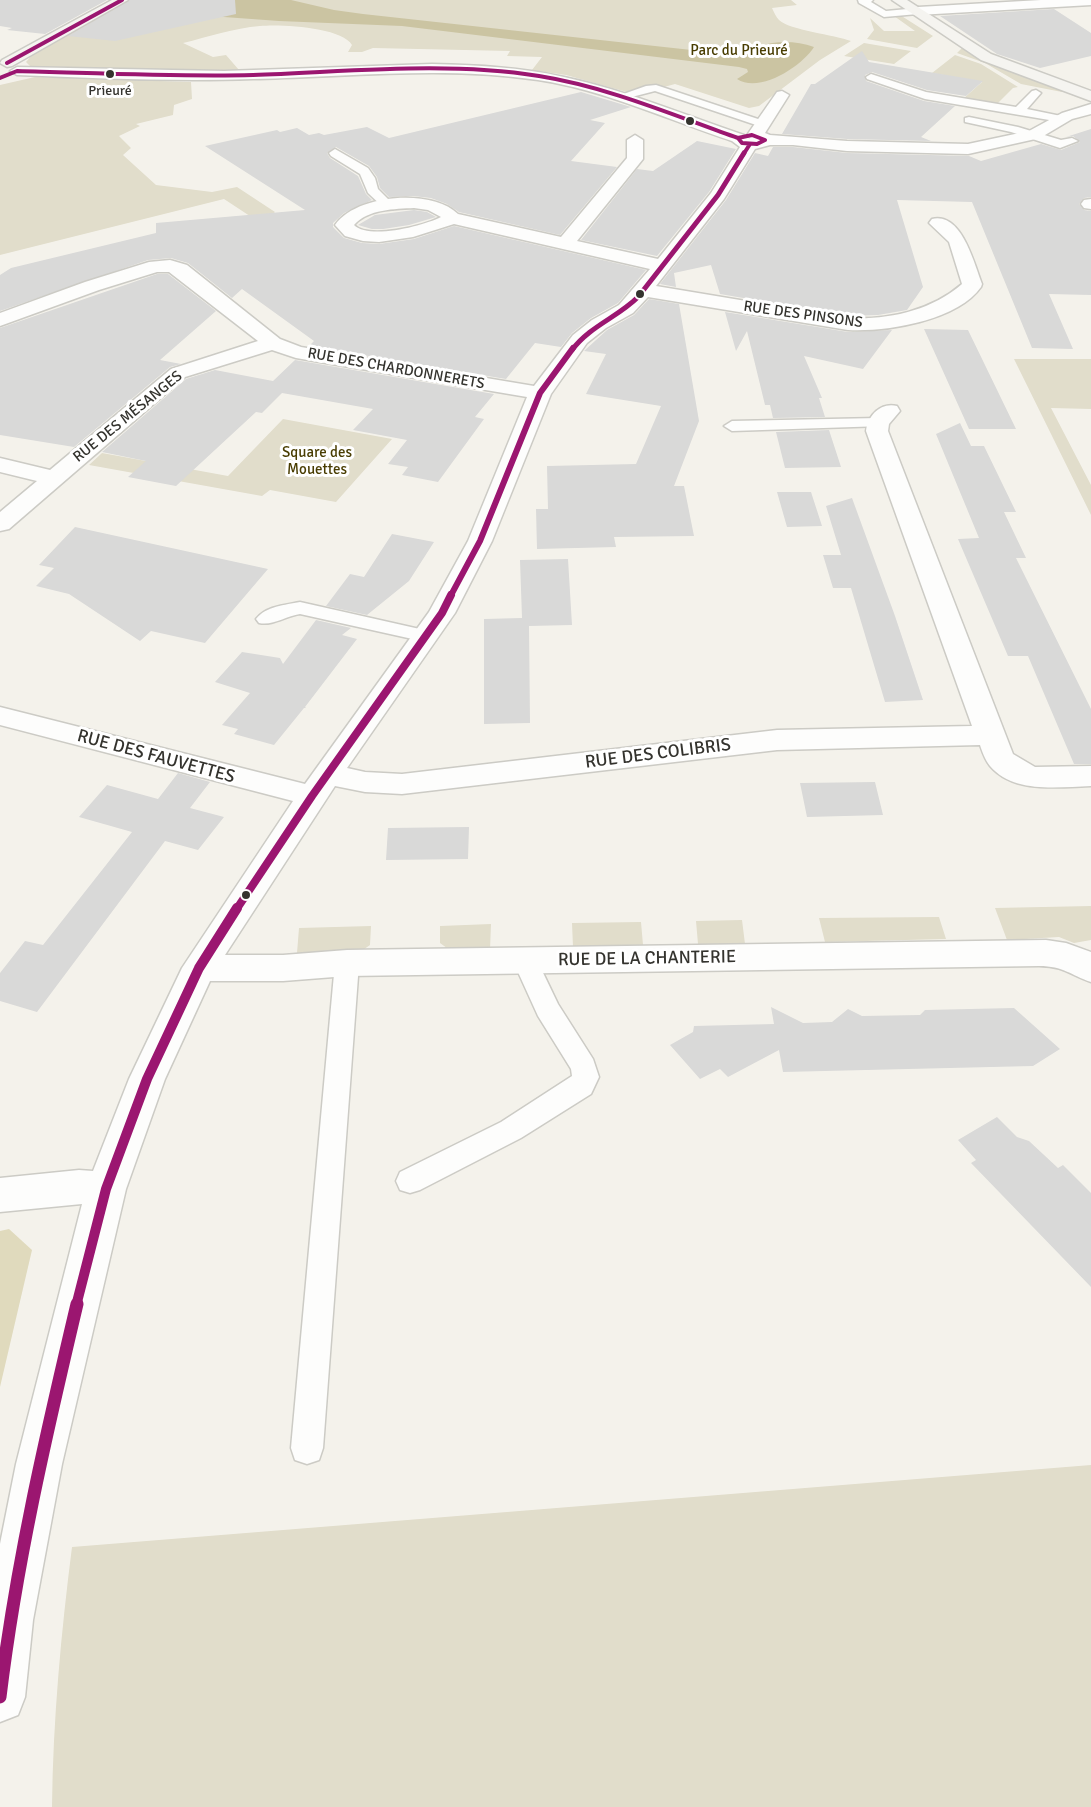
<!DOCTYPE html>
<html>
<head>
<meta charset="utf-8">
<style>
  body { margin:0 }
  canvas { display:block; background:#f4f2eb }
</style>
</head>
<body>
<canvas width="1091" height="1807"></canvas>
<script>
const ctx = document.querySelector('canvas').getContext('2d');
ctx.lineJoin = 'round';
function paint(path, color) {
  ctx.fillStyle = color;
  ctx.fill(path, 'evenodd');
}
function trace(path, color, width, dash) {
  ctx.strokeStyle = color;
  ctx.lineWidth = width;
  ctx.lineCap = dash ? 'butt' : 'round';
  ctx.setLineDash(dash || []);
  ctx.stroke(path);
}
function write(font, color, halo, rows, align = 'center') {
  ctx.font = font + ' Signika,sans-serif';
  ctx.lineWidth = 6;
  ctx.setLineDash([]);
  ctx.textBaseline = 'middle';
  ctx.strokeStyle = halo;
  ctx.fillStyle = color;
  for (const [text, x, y, turn = 0] of rows) {
    ctx.save();
    ctx.translate(x, y);
    ctx.rotate((+turn || 0) * Math.PI / 180);
    ctx.textAlign = isNaN(turn) ? turn : align;
    if (halo) ctx.strokeText(text, 0, 0);
    ctx.fillText(text, 0, 0);
    ctx.restore();
  }
}
paint(new Path2D(`
  M130 0H791L797 5 772 8C774 12 776 17 779 20 789 30 835 35 851 41L820 60 759 106 749 108 675 84 664 87 652 85 627 92 566 75 532 70 542 57 507 56 510 51 373 48 362 52H348L352 45C342 27 280 24 260 26 234 28 208 37 183 43L213 57 226 55 239 70 59 69 31 67 26 62 33 54Z
  M900 15 933 36 917 48 867 39 874 30 870 18 884 31H915L894 16Z
  M864 43 911 51 894 64 844 56Z
  M962 48 1000 68 1064 90 1062 92 1021 84 985 63 957 53Z
  M955 55 981 64 1018 87 1013 88 996 105 963 99 982 82 932 73Z
  M35 77 191 82 192 99 174 105 173 115 136 124 140 126 119 136 131 148 123 155 156 185 212 192 237 187 275 212 262 224 224 199 0 255V85Z
  M1014 359H1091V409L1051 408 1091 485V515Z
  M283 419 392 439 336 502 270 490 262 496 89 465 102 453 228 476Z
  M1091 906V940L1074 943 1059 937 1007 940 995 908Z
  M939 917 946 939 825 942 819 918Z
  M742 920 745 944H698L696 921Z
  M641 922 643 945 573 947 572 923Z
  M491 924 490 950 451 951 440 943V926Z
  M371 926 370 945 360 952 297 953 299 928Z
  M1091 1465V1807H52C53 1720 61 1633 72 1547Z`), '#e1ddcb');
paint(new Path2D(`
  M9 1229 32 1250 0 1387V1231Z`), '#e0dabd');
paint(new Path2D(`
  M161 0H291L334 10 363 14 737 55C747 55 751 49 760 46 777 40 797 41 814 47 802 66 760 94 737 79L748 72 747 69 739 67 402 26 279 21 169 13Z`), '#cbc4a2');
paint(new Path2D(`
  M0 0H107L45 34 7 30 12 28 0 26Z
  M130 0H235L236 14 115 41 68 36Z
  M1054 9 1091 33V56L1040 68 997 54 940 16Z
  M862 51 869 62 983 81 966 96 927 90 872 72 865 75 866 81 924 101 955 106 921 137 931 141 847 139 782 134 811 84H815Z
  M581 92 631 107 590 120 605 123 571 161 617 167 560 235 459 212 447 204 431 198 413 196 389 197 380 188 377 177 369 166 336 147 327 153 330 158 358 176 366 194 372 200 344 213 333 223V227L344 238 362 243 379 244 414 239 454 226 646 270 618 303 591 318 572 333 561 347 535 343 506 379 309 346 314 341 242 289 232 298 188 263 171 258 148 260 0 311V275L11 268 156 233V223L305 210 205 146 277 130 280 132 297 128 309 135 319 133 324 135 367 127 389 138Z
  M1091 129V197L1084 198 1079 204 1084 210 1091 211V295L1049 294 1073 349 1032 348 972 202 897 200 923 287 907 310 878 315 848 316 720 294 711 265 674 273 676 287 660 284 726 200 755 153 768 156 773 147H793L847 153 969 156 981 161 1041 144 1061 150 1080 142 1073 136 1066 137Z
  M697 141 736 149 709 192 657 256 581 240 637 169 653 171Z
  M414 210 427 212 436 217 409 225 383 229H372L358 225 375 215Z
  M157 274H168L216 311 160 360 181 364 170 367 74 447 0 435V328Z
  M649 299 679 304 699 421 674 486H684L694 536 614 537 616 547 537 549 536 509H548L547 466 636 464 661 406 586 394 606 354 584 351 607 330 634 315Z
  M725 312 848 332 892 330 863 369 804 356 822 398H819L825 417 773 418 770 405H765L747 331 736 351Z
  M924 329 968 330 1016 429H969Z
  M295 360 494 394 475 417 484 419 438 482 402 475 408 467 388 464 407 440 353 430 373 409 282 393 262 413 256 412 176 486 128 477 146 461 102 452 186 379 215 370 273 381Z
  M960 423 971 446H984L1016 512H1004L1026 558H1016L1091 709V764H1074L1028 656H1008L958 539 979 538 936 434Z
  M829 430 841 467 785 468 776 432Z
  M777 492H811L822 526 787 527Z
  M852 498 895 616 923 700 885 702 851 588H833L823 555H841L826 506Z
  M75 527 268 569 205 643 151 631 140 641 69 594 36 586 54 568 39 565Z
  M392 534 434 542 409 581 367 615 326 606 350 574 364 577Z
  M568 559 572 625 529 626 530 723 484 724V619L522 618 520 560Z
  M316 620 351 628 342 635 357 639 305 707 306 708H304L274 745 234 734 238 729 222 725 250 693 215 682 242 652 280 658 283 664Z
  M178 773 210 782 190 808 224 817 198 850 165 841 37 1012 0 1001V973L25 941 43 945 132 832 79 817 107 785 158 799Z
  M875 782 883 815 807 817 800 783Z
  M469 827 468 859 386 860 388 828Z
  M771 1007 803 1023 832 1022 848 1009 862 1016 920 1015 925 1010 1014 1008 1060 1049 1033 1066 783 1072 779 1050 728 1077 720 1069 700 1079 670 1045 693 1032 694 1026 774 1024Z
  M997 1117 1017 1137 1029 1141 1058 1168 1063 1165 1091 1193V1287L971 1163 976 1160 958 1140Z`), '#d9d9d8');
const lane = new Path2D(`
  M858 0H873L871 2 886 11 918 8 923 11 918 14 884 17 859 3Z
  M871 74 926 92 1016 107 1032 91 1036 90 1041 93 1027 109 1061 116 1067 119 1061 122 925 99 867 79 866 77Z
  M656 85 767 122 769 124 767 126H759L655 91 620 100 615 97 646 86Z
  M969 117 1018 127 1061 140 1072 138 1078 141 1060 148 1011 132 965 122V118Z
  M335 149 368 168 375 178 378 189 395 206 393 209H385L368 193 360 174 331 156 329 153Z
  M878 418 884 420 886 423 884 426 732 431 724 426 732 421Z
  M300 602 433 632 436 636 433 640 426 642 300 614C286 616 273 626 259 623L256 619C266 606 285 605 300 602Z
  M525 952 534 954 558 1004 593 1059 599 1077 591 1094 521 1138 420 1190 410 1193 400 1190 396 1181 400 1172 501 1122 572 1076 571 1069 538 1016 513 961 516 954Z
  M347 954 356 956 359 963 323 1448 319 1460 307 1464 295 1460 291 1448 335 963 338 956Z`);
const street = new Path2D(`
  M1041 0H1091V5L918 15 911 11 918 7Z
  M432 64C476 65 521 67 564 77 626 90 684 115 744 135L750 139 747 135 777 92 782 91 789 95 765 133 770 135 847 141 968 144 1029 131 1062 113 1091 104V114L1072 119 1040 138 968 154 847 151 793 145H770L755 149 724 199 656 286 848 318C888 320 931 311 962 284L949 242 929 223 932 219C962 212 974 264 982 284L981 287C957 321 886 332 848 330L648 297 633 313 606 328 587 343 551 394 492 541 455 613 347 768 365 772 402 774 777 730 972 726 866 431C868 415 881 402 897 406L900 411 889 424 888 431 1013 754 1035 767 1091 766V786C1058 787 1014 794 990 766 985 760 982 751 980 745L777 750 402 794 365 792 335 786 225 955H283L347 950 1046 940 1066 943 1091 952V982C1070 975 1064 966 1039 966L347 976 283 981H210L165 1079 126 1189 62 1464 33 1620 25 1697 18 1715 0 1722V1544L16 1464 82 1204 0 1212V1178L79 1170 93 1171 129 1079 182 968 293 801 0 725V707L305 784 429 612 468 541 527 397 296 358 272 350 185 377 9 529 0 531V512L37 481 0 472V458L50 470 171 369 258 341 169 272H157L99 290 0 326V313L85 282 149 262 170 260 187 265 280 339 301 347 534 386 573 335 592 320 619 305 650 269 454 224 413 237 379 242 363 241 345 236 335 225C356 194 432 188 458 214L561 237 627 158V140L635 135 643 140V159L577 241 658 259 711 193 740 147 732 141C668 120 605 90 538 80 443 66 348 77 253 79 174 82 96 78 17 75L10 71 17 67 224 71ZM414 208 428 210 441 217C423 226 369 240 354 225 368 209 395 209 414 208Z
  M1091 199V209L1084 208 1081 204 1084 200Z`);
const secondary = new Path2D(`
  M112 0H128L12 66 7 67 0 63 2 60Z
  M892 0H907L991 54 1091 91V101L981 60Z`);
trace(lane, '#cccbc5', 3);
trace(street, '#cccbc5', 3);
trace(secondary, '#cccbc5', 3);
paint(lane, '#fdfdfc');
paint(street, '#fdfdfc');
paint(secondary, '#f5f4f0');
trace(new Path2D(`
  M7 63 122 0
  M0 78 17 71C96 73 174 77 253 75 348 72 444 61 539 76 608 87 673 115 738 138
  M752 135 765 140 757 144 742 143 738 138Z
  M743 155 750 144`), '#9b1670', 4);
trace(new Path2D(`
  M572 350C590 326 618 317 638 297L718 195 744 153`), '#9b1670', 5);
trace(new Path2D(`
  M450 597 480 541 540 393 573 348`), '#9b1670', 6);
trace(new Path2D(`
  M236 910 312 796 442 613 451 595`), '#9b1670', 8);
trace(new Path2D(`
  M76 1306 106 1189 147 1079 199 968 237 908`), '#9b1670', 10);
trace(new Path2D(`
  M0 1697C16 1564 46 1435 77 1304`), '#9b1670', 13);
for (const [x, y, r, color] of [
  [110,74,5,"#34332e"],
  [690,121,5,"#34332e"],
  [640,294,5,"#34332e"],
  [246,895,5,"#34332e"]
]) {
  const dot = new Path2D();
  dot.arc(x, y, r, 0, 2 * Math.PI);
  ctx.fillStyle = color;
  ctx.fill(dot);
  trace(dot, '#fff', 2);
}
write('14px', '#34332e', '#fff', [
  ["Prieuré",110,91]
]);
write('15px', '#493d02', '#fff', [
  ["Parc du Prieuré",739,51],
  ["Square des",317,453],
  ["Mouettes",317,470]
]);
write('15px', '#34332e', '#fff', [
  ["RUE DES PINSONS",803,315,8],
  ["RUE DES CHARDONNERETS",396,369,10],
  ["RUE DES MÉSANGES",128,417,-39]
]);
write('18px', '#34332e', '#fff', [
  ["RUE DES COLIBRIS",658,754,-7],
  ["RUE DES FAUVETTES",156,757,15],
  ["RUE DE LA CHANTERIE",647,959,-1]
]);
</script>
</body>
</html>
